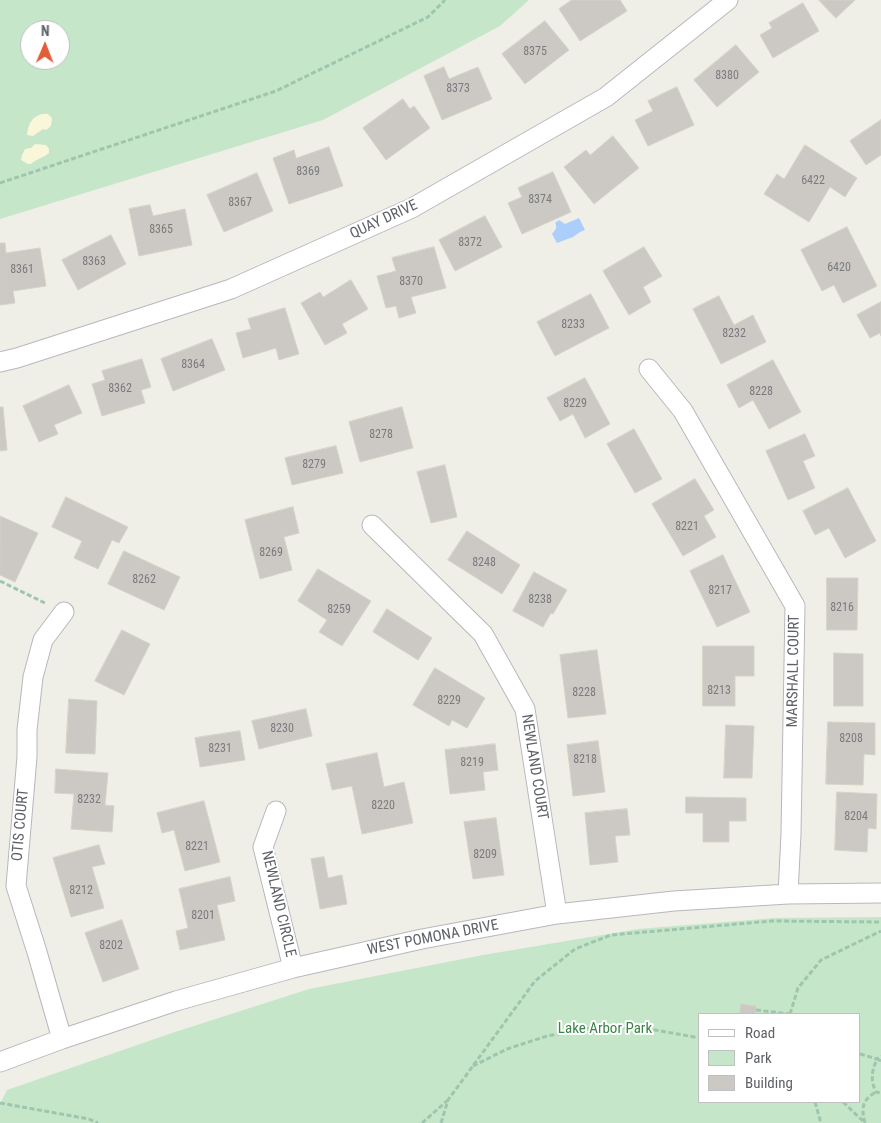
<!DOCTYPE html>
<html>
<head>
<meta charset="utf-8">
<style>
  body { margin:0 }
  #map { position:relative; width:881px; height:1123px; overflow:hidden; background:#f0efe7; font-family:"Roboto Condensed",sans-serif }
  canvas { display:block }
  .legend { position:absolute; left:698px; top:1013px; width:162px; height:90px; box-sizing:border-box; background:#fff; border:1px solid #bfc0c2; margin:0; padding:6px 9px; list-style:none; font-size:15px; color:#5e6167 }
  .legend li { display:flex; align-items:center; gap:10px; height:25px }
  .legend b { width:25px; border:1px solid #bfc0c2 }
  .north { position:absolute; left:20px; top:20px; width:50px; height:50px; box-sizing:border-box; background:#fff; border:1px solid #bfc0c2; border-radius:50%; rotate:1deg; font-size:14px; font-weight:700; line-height:20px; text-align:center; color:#5e6167 }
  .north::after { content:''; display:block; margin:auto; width:18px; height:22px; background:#e25e3b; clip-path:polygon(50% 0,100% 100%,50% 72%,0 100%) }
</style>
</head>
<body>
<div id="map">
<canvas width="881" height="1123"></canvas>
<ul class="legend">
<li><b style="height:6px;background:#fff"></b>Road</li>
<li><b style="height:14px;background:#c5e6c9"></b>Park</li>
<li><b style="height:14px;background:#ccc9c4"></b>Building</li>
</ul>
<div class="north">N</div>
</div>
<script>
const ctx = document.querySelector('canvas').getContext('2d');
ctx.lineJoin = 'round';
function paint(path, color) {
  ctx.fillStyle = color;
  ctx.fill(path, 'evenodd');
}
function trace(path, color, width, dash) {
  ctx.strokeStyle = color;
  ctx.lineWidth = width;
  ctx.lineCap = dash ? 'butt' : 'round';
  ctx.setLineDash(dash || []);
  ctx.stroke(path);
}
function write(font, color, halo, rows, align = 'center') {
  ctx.font = font + ' "Roboto Condensed",sans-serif';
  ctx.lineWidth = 4;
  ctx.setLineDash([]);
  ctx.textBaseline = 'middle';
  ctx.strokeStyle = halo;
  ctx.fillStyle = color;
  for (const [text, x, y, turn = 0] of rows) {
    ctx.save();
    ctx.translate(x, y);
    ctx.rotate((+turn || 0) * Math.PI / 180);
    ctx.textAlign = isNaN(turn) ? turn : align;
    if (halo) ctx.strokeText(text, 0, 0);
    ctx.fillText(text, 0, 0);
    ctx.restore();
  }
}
paint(new Path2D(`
  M0 0H529L500 26 323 120 0 219ZM30 30H60V60H30Z
  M881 917V1123H0V1104L7 1090 172 1033 309 989 483 955 638 929 775 918ZM700 1014H860V1102H700Z`), '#c5e6c9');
paint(new Path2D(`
  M42 114H48L52 118 51 126 46 130 43 129 33 136 27 135C28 125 31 117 42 114Z
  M35 144 46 145 49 149V153C43 158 36 159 31 164H28L21 160 22 155 25 149 31 148Z`), '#f9f6d9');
paint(new Path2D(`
  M579 218 585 230 580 232 573 237 557 243 552 234C555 230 558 228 555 223L559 220 565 224Z`), '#accefb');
const building = new Path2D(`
  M572 0H620L627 11 580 41 559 9Z
  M819 0H855L836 18Z
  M803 3 819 31 773 58 760 35 772 28 769 23Z
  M545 21 569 50 525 84 502 54Z
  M736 45 759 72 717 107 694 80Z
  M444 67 449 79 478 67 492 99 442 120 424 76Z
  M677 87 694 125 648 146 635 120 653 111 648 101Z
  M403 99 410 109 414 106 430 128 386 160 363 128Z
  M881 120V155L866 165 850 141Z
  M613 136 639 168 594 204 564 167 586 150 590 155Z
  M805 145 857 178 845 197 830 187 809 222 764 194 777 174 784 179Z
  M329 147 343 186 289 204 273 158 294 150 296 158Z
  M553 172 571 212 522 234 508 203 522 197 518 188Z
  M257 173 273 211 224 232 207 195Z
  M150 205 153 216 185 209 192 245 139 256 129 209Z
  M485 216 502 247 455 271 439 240Z
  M847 227 877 286 843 303 834 285 822 291 801 250Z
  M111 235 126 264 78 290 62 260Z
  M0 243H5L6 253 40 248 46 286 13 291 15 303 0 305Z
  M434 247 446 288 411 297 416 313 399 318 396 306 386 308 377 276 396 271 392 258Z
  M644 247 662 276 643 287 651 302 629 315 603 271Z
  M351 280 368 309 342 324 347 333 325 345 301 303 320 292 323 297Z
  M591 294 609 328 555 356 537 322Z
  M719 296 734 325 753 315 766 342 721 364 693 309Z
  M881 302V336L880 333 870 338 857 315Z
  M285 308 299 354 279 360 276 348 243 358 236 333 251 329 248 319Z
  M212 339 225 370 173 391 161 359Z
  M142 359 151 387 141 390 145 403 102 416 92 384 105 380 102 371Z
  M773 360 801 412 769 429 753 400 739 408 727 385Z
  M585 378 610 424 585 438 573 414 560 421 547 398Z
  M69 385 82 413 54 425 58 434 39 442 23 406Z
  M0 407H3L7 450 0 451Z
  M402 407 413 448 360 462 349 422Z
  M634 429 662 479 635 493 607 444Z
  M805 434 815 456 803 461 815 488 788 500 766 451Z
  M336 446 343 473 292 485 285 458Z
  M445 465 457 517 431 523 417 472Z
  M695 479 714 510 704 516 716 537 683 556 652 504Z
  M848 488 876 541 845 558 829 528 815 535 803 511Z
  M66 497 128 527 119 543 112 540 98 569 74 558 82 541 52 527Z
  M293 507 299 533 284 537 292 570 260 579 245 520Z
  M0 517V516L38 533 15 582 0 575Z
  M467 531 520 565 502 594 448 560Z
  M124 551 180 577 164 610 108 584Z
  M723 555 750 612 717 627 690 571Z
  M318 569 371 601 342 646 319 632 327 620 298 601Z
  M534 572 567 590 553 614 551 613 543 627 513 611Z
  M827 578H858L857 630H827Z
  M387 609 432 638 418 660 373 632Z
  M122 630 150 644 124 695 95 681Z
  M703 646H754V676H735V706H703Z
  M597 650 606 714 568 718 560 655Z
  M834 653 863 654V706H834Z
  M435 668 485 698 467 728 452 720 449 726 413 705Z
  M69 699 97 701 95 754 66 753Z
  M306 709 312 736 259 749 252 721Z
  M828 722 875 723V755L864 754 863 785 826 784Z
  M726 725 754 726 752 778H724Z
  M240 731 245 760 200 767 195 738Z
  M598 741 605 792 573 796 567 745Z
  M495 744 498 770 483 772 485 790 450 794 445 750Z
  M377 753 384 787 404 782 413 823 362 834 352 786 332 790 326 764Z
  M56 769 108 773 105 805 114 806 112 832 71 829 74 794 55 793Z
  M837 792 877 794 876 829 868 828 867 852 835 850Z
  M686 797 746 798V821H729V842H703V813H686Z
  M204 801 220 862 185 871 174 830 162 833 157 813Z
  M627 809 630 835 615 836 618 862 590 865 585 813Z
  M496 818 504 875 473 879 464 822Z
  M99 845 105 864 92 867 104 908 71 917 53 858Z
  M324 857 328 878 342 875 347 904 320 909 311 859Z
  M230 877 235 901 217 905 225 940 180 950 176 931 188 928 179 889Z
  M122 920 139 969 103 982 85 933Z
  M741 1004 756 1006V1014L740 1013Z`);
paint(building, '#ccc9c4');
trace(building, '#d5d2c6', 1);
const street = new Path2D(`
  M0 362 17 358 231 289 412 208 606 97 728 0
  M649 369 683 411 795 606 791 834 788 894
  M372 525 483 634 525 709 557 914
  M276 811 263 847 293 968
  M62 1039 37 952 16 886 27 757V730L33 677 43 640 64 612
  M0 1062 62 1039 176 1001 293 968 422 939 557 914 674 901 788 894 881 893`);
trace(street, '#b7b8bd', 21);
trace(new Path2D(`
  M0 183 276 91 428 17 445 0
  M0 581 47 604
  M756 1010 790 1014
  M742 1014V1013
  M790 1014 798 988 821 960 881 931
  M860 1054 877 1059 881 1056
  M881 1061 877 1059C872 1070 870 1080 876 1092L881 1093
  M473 1066 507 1049 547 1036 597 1027 655 1030 700 1038
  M815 1102 821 1123
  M843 1102 864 1122
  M0 1103 89 1119 98 1123
  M422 1123 448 1100
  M441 1123 448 1100 535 981 575 949 611 935 772 921 881 922
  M865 1123C861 1108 862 1100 876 1092`), '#9ec6af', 3, [5, 2.5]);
trace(street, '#fff', 19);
write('12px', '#7a7b7e', null, [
  ["8375",535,52],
  ["8380",727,76],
  ["8373",458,89],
  ["8369",308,172],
  ["6422",813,181],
  ["8374",540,200],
  ["8367",240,203],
  ["8365",161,230],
  ["8372",470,243],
  ["8363",94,262],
  ["6420",839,268],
  ["8361",22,270],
  ["8370",411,282],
  ["8233",573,325],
  ["8232",734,334],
  ["8364",193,365],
  ["8362",120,389],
  ["8228",761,392],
  ["8229",575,404],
  ["8278",381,435],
  ["8279",314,465],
  ["8221",687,527],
  ["8269",271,553],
  ["8248",484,563],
  ["8262",144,580],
  ["8217",720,591],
  ["8238",540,600],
  ["8216",842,608],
  ["8259",339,610],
  ["8213",719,691],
  ["8228",584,693],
  ["8229",449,701],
  ["8230",282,729],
  ["8208",851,739],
  ["8231",220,749],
  ["8218",585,760],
  ["8219",472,763],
  ["8232",89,800],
  ["8220",383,806],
  ["8204",856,817],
  ["8221",197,847],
  ["8209",485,855],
  ["8212",81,891],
  ["8201",203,916],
  ["8202",111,946]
]);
write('15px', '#5e6167', '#fff', [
  ["QUAY DRIVE",384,220,-25],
  ["MARSHALL COURT",794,671,-89],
  ["NEWLAND COURT",534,767,81],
  ["OTIS COURT",21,825,-85],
  ["NEWLAND CIRCLE",278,904,77],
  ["WEST POMONA DRIVE",433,938,-11]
]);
write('15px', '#398346', '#fff', [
  ["Lake Arbor Park",605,1029]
]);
</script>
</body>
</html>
